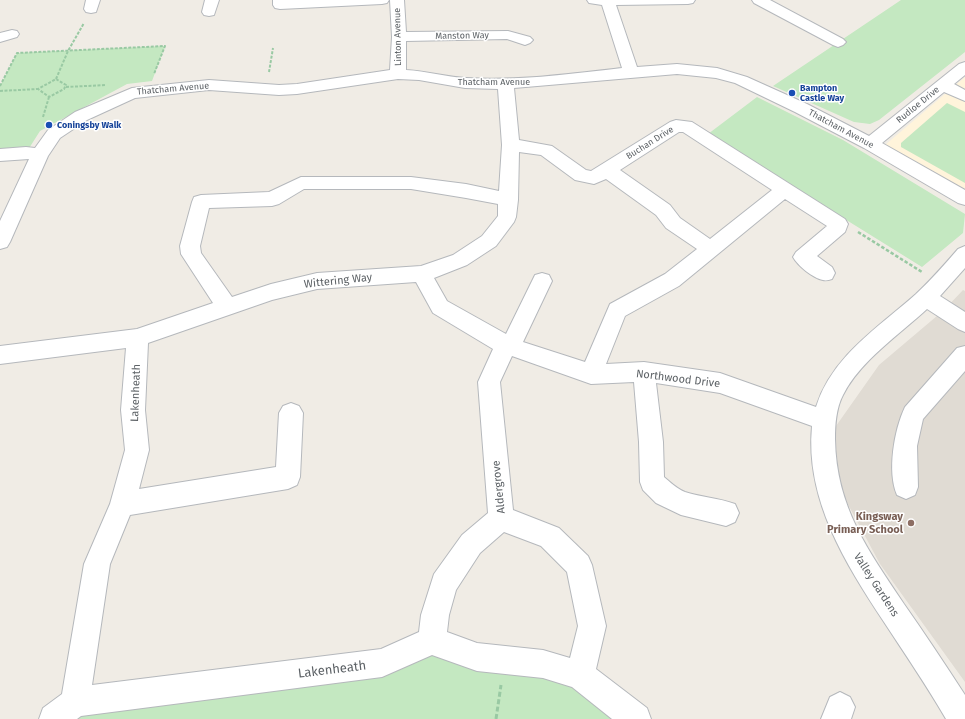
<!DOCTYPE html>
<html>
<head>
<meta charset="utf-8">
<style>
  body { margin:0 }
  canvas { display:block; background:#f0ece5 }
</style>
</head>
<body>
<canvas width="965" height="719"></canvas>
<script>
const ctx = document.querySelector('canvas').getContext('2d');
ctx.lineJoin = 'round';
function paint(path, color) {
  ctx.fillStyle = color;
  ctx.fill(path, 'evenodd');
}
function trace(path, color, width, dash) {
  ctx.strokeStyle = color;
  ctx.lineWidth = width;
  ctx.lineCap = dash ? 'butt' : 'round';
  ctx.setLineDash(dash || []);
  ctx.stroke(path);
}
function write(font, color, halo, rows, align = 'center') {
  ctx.font = font + ' "Fira Sans",sans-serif';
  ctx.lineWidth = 3;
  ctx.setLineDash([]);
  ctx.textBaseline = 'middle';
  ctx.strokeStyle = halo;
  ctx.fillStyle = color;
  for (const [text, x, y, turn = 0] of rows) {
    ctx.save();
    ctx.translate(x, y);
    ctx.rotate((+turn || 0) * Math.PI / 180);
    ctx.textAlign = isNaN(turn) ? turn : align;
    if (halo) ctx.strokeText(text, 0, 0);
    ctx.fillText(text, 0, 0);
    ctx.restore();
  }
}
paint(new Path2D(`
  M965 77V189L885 145Z`), '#fff4db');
paint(new Path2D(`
  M963 290 965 291V682L880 564 836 482V426L879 365 944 310Z`), '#e0dbd3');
paint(new Path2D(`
  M901 0H965V52L879 120 870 124 854 122 773 86Z
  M165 46 152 81 127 84 40 131 26 153 0 155V86L17 53Z
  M757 97 843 140 965 214 963 233 922 267 708 134Z
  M947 103 965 112V183L901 147V143Z
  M432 641 543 664 632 719H54Z`), '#c4e8c1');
const minor = new Path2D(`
  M86 0H100L96 12 91 13 86 12 84 9Z
  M205 0H219L214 15 209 16 204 15 202 12Z
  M273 0H389L387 3 382 4 280 9 275 8 273 5Z
  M390 0H404L406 32 508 31 530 37 533 40 530 43 525 45 507 39 406 41V70C426 71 446 77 466 78 519 81 570 74 622 68L602 5 589 3 587 0H695L693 3 688 4 616 5 637 67 677 64 717 68 747 77 807 104 869 136 959 64 965 62V75L954 84 965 90V101L944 92 882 143 965 190V205L958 203 864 148 795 112 735 83 716 78 677 74 514 88 519 140 552 146 586 170 591 171 670 122 676 120 692 122 845 219 848 224 845 232 817 256 832 267 835 273 832 279C829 280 826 281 823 280 813 278 798 266 793 257L796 252 827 226 785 199 679 286 625 316 606 364 644 362 720 373 816 407C832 356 879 327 916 294 931 280 945 264 958 249L965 246V268L940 296 965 312V332L958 329 927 309C900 334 860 361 843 395 836 408 835 425 835 439 836 507 868 550 904 604 925 634 945 664 965 695V719H946C927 686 905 654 884 622 845 563 805 499 812 426L720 393 656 383 663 442 664 477C670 482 677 489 685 492 701 497 719 498 735 504L739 513 735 522 726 526 681 515 656 503 643 490 640 482 639 442 634 382 591 384 512 356 500 382 513 510 559 528 588 556 592 565 606 626 596 669 647 708 651 719H612L572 687 543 678 477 671 432 655 382 677 81 716 77 719H39L43 708 62 694 84 564 110 504 125 450 121 410 126 348 0 364V346L137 329 213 303 181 254 180 246 192 202 194 197 201 195 269 192 301 177H411L466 184 499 191 502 145 498 89 465 88 419 80 398 79 297 94 279 95 209 90 135 98 87 120 60 138 48 156 10 242 7 247 0 249V221L29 159 0 161V149L26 147 35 148 48 130 75 112 132 88 209 80 279 85 297 84 390 70 392 37ZM679 132H683L772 190 710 239 680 218 670 205 620 170ZM519 152 541 155 575 180 594 184 606 179 656 215 666 228 697 249 665 274 610 304 585 362 523 342 552 281 549 275 542 273 535 275 506 334 447 301 434 278 467 265 496 246 514 222 516 217 518 200ZM304 189H411L466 198 498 204V216L482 236 453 255 421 266 317 273 271 284 232 297 201 253 200 246 209 208 272 206 279 204ZM416 282 433 313 493 349 478 382 488 513 462 535 434 574 421 615 419 632 381 649 92 685 110 564 130 515 288 489 297 485 300 477 303 413 299 406 291 403 283 406 279 413 276 467 139 489 149 450 145 410 148 343 272 300 317 289ZM504 532 541 546 567 572 578 626 570 658 543 650 477 643 447 632 449 615 456 590 480 553Z
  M752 0H770L843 39 846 42 843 45 838 47 833 45 754 3Z
  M12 30 17 31 19 34 17 37 0 42V33Z
  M965 346V371L923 419 917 446 918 487 915 495 906 499 897 495C887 472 894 430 905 407L957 348Z
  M840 692 850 697 855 707 851 719H821L830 697Z`);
trace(minor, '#b5b8bc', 2);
trace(new Path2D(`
  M269 72 273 48
  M56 79 66 85 64 89 49 97 38 89Z
  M56 79 68 51 84 23
  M0 86 17 53 165 46 154 74
  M66 87 106 85
  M0 91 38 89
  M43 117 49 97`), '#99c9a3', 2, [3, 1.5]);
trace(new Path2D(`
  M858 232 922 272`), '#99c9a3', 2.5, [3.5, 2]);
trace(new Path2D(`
  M496 719 501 685`), '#99c9a3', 3, [5, 2.5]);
paint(minor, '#fff');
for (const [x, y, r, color] of [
  [792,93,4,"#1a4fb4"],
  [49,125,4,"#1a4fb4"],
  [911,523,4,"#8d6e63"]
]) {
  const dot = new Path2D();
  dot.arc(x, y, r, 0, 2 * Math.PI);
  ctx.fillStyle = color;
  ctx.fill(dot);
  trace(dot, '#fff', 1.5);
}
write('9px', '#5d6266', '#fff', [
  ["Manston Way",462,36,-1],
  ["Linton Avenue",398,37,-91],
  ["Thatcham Avenue",494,82],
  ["Thatcham Avenue",173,89,-5],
  ["Rudloe Drive",918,105,-39],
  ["Thatcham Avenue",841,129,28],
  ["Buchan Drive",650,143,-32]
]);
write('bold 9px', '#164399', '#fff', [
  ["Bampton",800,88],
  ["Castle Way",800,98],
  ["Coningsby Walk",57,125]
], 'left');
write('11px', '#5d6266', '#fff', [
  ["Wittering Way",338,281,-6],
  ["Northwood Drive",678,379,7],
  ["Lakenheath",136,393,-88],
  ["Aldergrove",499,487,-96],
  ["Valley Gardens",876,585,57]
]);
write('bold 11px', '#785e54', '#fff', [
  ["Kingsway",903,517],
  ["Primary School",903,530]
], 'right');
write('13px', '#5d6266', '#fff', [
  ["Lakenheath",332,670,-7]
]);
</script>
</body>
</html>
